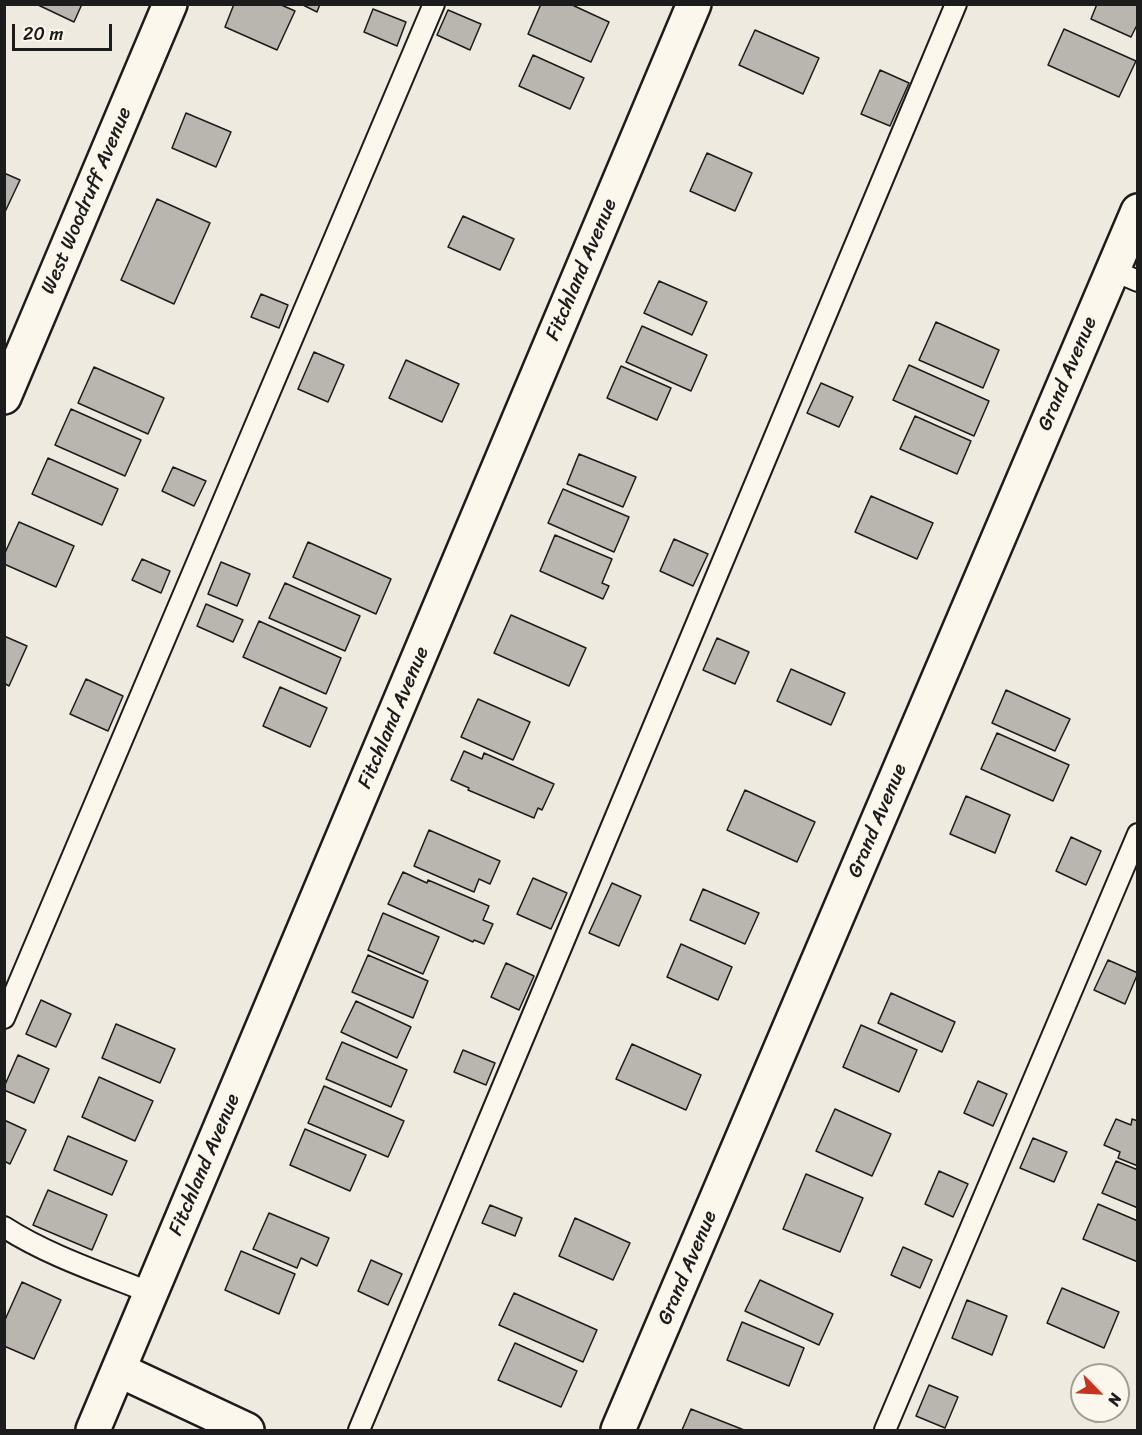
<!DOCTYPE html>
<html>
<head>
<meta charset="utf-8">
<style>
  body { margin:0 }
  #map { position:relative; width:1142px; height:1435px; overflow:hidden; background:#eeeadf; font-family:Sriracha,sans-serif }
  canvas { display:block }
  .frame { position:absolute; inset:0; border:6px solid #1c1c1c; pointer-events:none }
  .north { position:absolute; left:1070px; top:1363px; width:60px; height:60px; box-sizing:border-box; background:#fbf7ec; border:2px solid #a29f99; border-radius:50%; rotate:114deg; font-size:16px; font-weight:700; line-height:24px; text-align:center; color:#1c1c1c }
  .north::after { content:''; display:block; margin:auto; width:21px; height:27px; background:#c8321e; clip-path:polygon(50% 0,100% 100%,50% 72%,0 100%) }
  .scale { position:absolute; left:12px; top:24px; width:100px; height:27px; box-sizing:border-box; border:3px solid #1c1c1c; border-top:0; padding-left:8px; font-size:18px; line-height:21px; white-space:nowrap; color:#1c1c1c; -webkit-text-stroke:4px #fbf7ec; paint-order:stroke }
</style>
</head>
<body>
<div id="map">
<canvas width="1142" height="1435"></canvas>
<div class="frame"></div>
<div class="north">N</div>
<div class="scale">20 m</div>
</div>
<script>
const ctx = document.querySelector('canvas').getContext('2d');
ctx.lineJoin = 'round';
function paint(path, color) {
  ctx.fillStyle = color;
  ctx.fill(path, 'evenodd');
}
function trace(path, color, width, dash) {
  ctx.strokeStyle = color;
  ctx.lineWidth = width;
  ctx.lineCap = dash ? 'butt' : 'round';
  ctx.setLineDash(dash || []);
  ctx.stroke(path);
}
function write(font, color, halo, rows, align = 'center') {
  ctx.font = font + ' Sriracha,sans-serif';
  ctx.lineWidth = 4.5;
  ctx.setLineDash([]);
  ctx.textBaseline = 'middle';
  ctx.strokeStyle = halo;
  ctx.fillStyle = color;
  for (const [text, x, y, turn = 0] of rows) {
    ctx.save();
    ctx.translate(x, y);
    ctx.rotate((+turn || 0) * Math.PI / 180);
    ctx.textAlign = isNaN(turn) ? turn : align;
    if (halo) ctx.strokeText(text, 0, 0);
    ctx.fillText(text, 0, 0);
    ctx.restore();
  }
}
const building = new Path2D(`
  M36 4H82L74 22Z
  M234 4H279L295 11 277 50 225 27Z
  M301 4H320L317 12Z
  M541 4H570L609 22 591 62 528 34Z
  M1097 4H1138V23L1131 37 1091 19Z
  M373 9 406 22 397 46 364 32Z
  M448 10 481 24 470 50 437 35Z
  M1064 29 1136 61 1119 97 1048 65Z
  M755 30 819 58 803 94 739 65Z
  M533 55 584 78 570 109 519 86Z
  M880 70 909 83 890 126 861 114Z
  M186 113 231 132 216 167 172 148Z
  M707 153 752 173 735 211 690 191Z
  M4 173 20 180 4 214Z
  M157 199 210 223 174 304 121 280Z
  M463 216 514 239 500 270 448 247Z
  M659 281 707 302 692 335 644 313Z
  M261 294 288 305 279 328 251 317Z
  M936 322 999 350 983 388 919 360Z
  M642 326 707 355 691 391 626 362Z
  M314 352 344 365 328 402 298 389Z
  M406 360 459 384 442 422 389 398Z
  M909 365 989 401 974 436 893 400Z
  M621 366 671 388 657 420 607 398Z
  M94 367 164 398 148 434 78 403Z
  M821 383 853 397 839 427 807 413Z
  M71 409 141 440 125 476 55 445Z
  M915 416 971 441 957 474 900 449Z
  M579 454 636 477 623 507 567 484Z
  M48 458 118 489 102 525 32 494Z
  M173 467 206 481 194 506 162 491Z
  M563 489 629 517 614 552 548 523Z
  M871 496 933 523 917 559 855 532Z
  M19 522 74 546 56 587 4 564V555Z
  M555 535 612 559 602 583 609 586 603 599 540 571Z
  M674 539 708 554 693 586 660 571Z
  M308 542 391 579 376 614 293 577Z
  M142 559 170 571 161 593 132 580Z
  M221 562 250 574 237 606 208 594Z
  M285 583 360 616 345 651 269 618Z
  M206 604 243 620 233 642 197 626Z
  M511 615 586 648 569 686 494 653Z
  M259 621 341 658 326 694 243 657Z
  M4 636 27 646 9 686 4 683Z
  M717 638 749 652 735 684 703 670Z
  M791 669 845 693 831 725 777 701Z
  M86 679 123 696 108 731 70 714Z
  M280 687 327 708 310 747 263 726Z
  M1006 690 1070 719 1055 751 992 723Z
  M478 699 530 722 513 760 461 737Z
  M997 733 1069 765 1053 801 981 769Z
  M464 751 482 759 484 753 554 784 542 810 538 808 534 818 468 790 469 788 451 780Z
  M745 790 815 822 797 862 727 830Z
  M966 796 1010 815 995 853 950 834Z
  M429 830 500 861 490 884 479 879 474 892 414 866Z
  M1071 837 1101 851 1086 885 1056 871Z
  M403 872 427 883 428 880 489 906 483 920 493 924 484 944 474 940 473 942 388 904Z
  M533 878 567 893 551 929 517 914Z
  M612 883 641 896 619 946 589 933Z
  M703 889 759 913 745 944 690 920Z
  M383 913 439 937 423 974 368 950Z
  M681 944 732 967 718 1000 667 977Z
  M368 955 428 981 413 1018 352 992Z
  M1108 960 1138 973 1125 1004 1094 990Z
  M506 963 534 976 519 1010 491 997Z
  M891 993 955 1022 942 1052 878 1023Z
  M41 1000 71 1014 56 1047 26 1034Z
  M356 1001 411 1027 397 1058 341 1032Z
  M116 1024 175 1049 160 1083 102 1058Z
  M861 1025 917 1050 899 1092 843 1067Z
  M342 1042 407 1070 391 1107 326 1079Z
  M632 1044 701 1075 686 1110 616 1079Z
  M463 1050 495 1063 486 1085 454 1072Z
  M18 1055 49 1069 34 1103 4 1090V1087Z
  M99 1077 153 1101 135 1141 82 1117Z
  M978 1081 1007 1094 993 1126 964 1113Z
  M324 1086 404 1121 388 1157 308 1123Z
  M835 1109 891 1134 872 1176 816 1151Z
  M1116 1119 1131 1125 1132 1119 1138 1121V1166L1118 1158 1120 1152 1104 1145Z
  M4 1120 26 1130 10 1164 4 1161Z
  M305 1129 366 1155 350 1191 290 1165Z
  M68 1136 127 1161 112 1195 54 1170Z
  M1033 1138 1067 1152 1054 1182 1020 1168Z
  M1116 1161 1138 1170V1208L1102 1193Z
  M939 1171 968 1184 953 1217 925 1204Z
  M806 1174 863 1198 840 1252 783 1229Z
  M48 1190 107 1215 92 1250 33 1225Z
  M1098 1204 1138 1221V1262L1083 1239Z
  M490 1205 522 1218 515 1236 482 1223Z
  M269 1213 329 1238 317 1266 301 1258 297 1268 253 1249Z
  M575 1218 630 1243 613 1280 559 1256Z
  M903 1247 932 1260 920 1288 891 1275Z
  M241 1251 295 1274 279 1314 225 1290Z
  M371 1260 402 1274 388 1305 358 1291Z
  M760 1280 833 1314 819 1345 745 1311Z
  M22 1282 61 1300 34 1359 4 1346V1322Z
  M1062 1288 1119 1312 1104 1348 1047 1323Z
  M514 1293 597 1330 583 1362 499 1325Z
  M967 1300 1007 1316 992 1355 952 1338Z
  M742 1322 804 1348 789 1386 727 1360Z
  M515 1343 577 1371 561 1407 498 1380Z
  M929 1385 958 1397 945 1428 916 1416Z
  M691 1409 744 1430H682Z`);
paint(building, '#b9b6af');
trace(building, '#1c1c1c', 1.5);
const lane = new Path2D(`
  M1112 270 1138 281
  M4 1018 434 4
  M4 1227C49 1256 102 1273 151 1293
  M359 1430 956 4
  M885 1430 1138 834`);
const street = new Path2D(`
  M4 397 170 4
  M119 1370 247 1430
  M93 1430 694 4
  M618 1430 1138 211`);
trace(lane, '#1c1c1c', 24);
trace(street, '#1c1c1c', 38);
trace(lane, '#fbf7ec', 20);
trace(street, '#fbf7ec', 33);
write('20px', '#1c1c1c', '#fbf7ec', [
  ["West Woodruff Avenue",87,201,-67],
  ["Fitchland Avenue",582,270,-67],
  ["Grand Avenue",1068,374,-67],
  ["Fitchland Avenue",394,718,-67],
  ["Grand Avenue",878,821,-67],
  ["Fitchland Avenue",205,1165,-67],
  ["Grand Avenue",688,1268,-67]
]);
</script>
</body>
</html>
